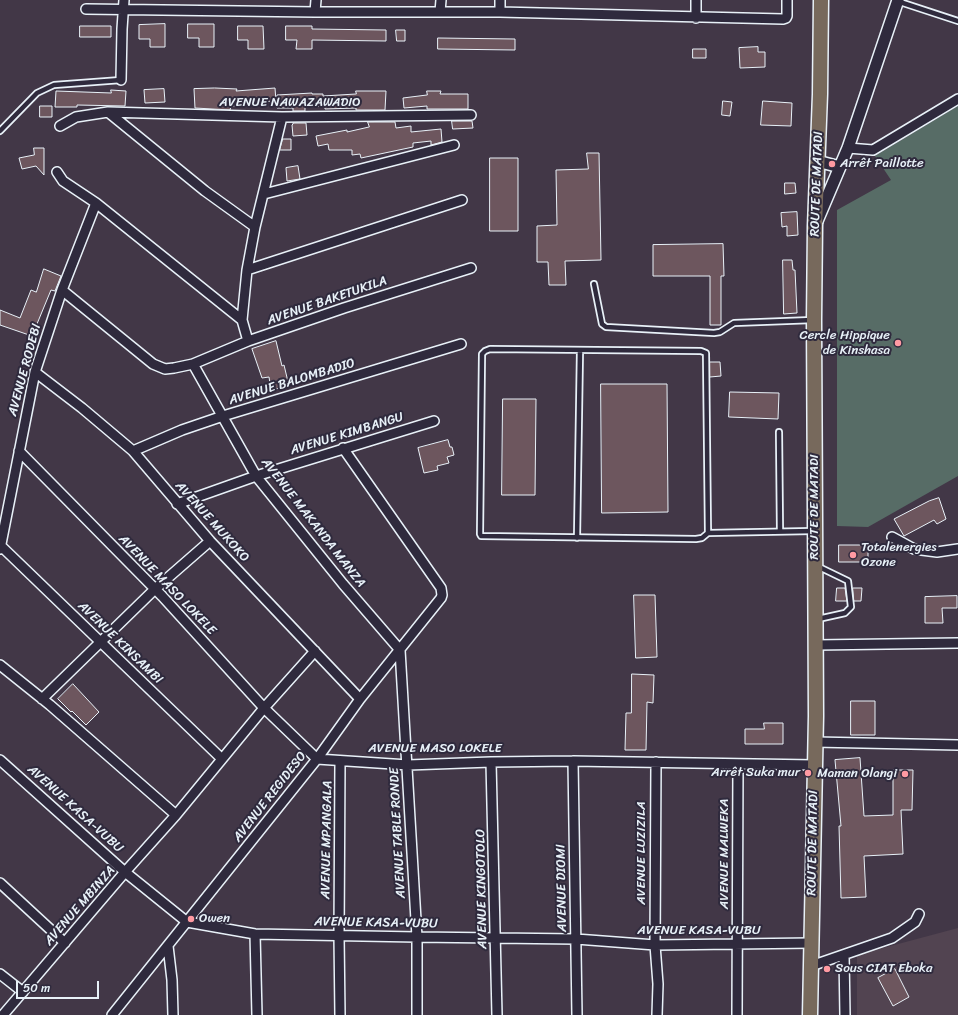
<!DOCTYPE html>
<html>
<head>
<meta charset="utf-8">
<style>
  body { margin:0 }
  #map { position:relative; width:958px; height:1015px; overflow:hidden; background:#423747; font-family:Sriracha,sans-serif }
  canvas { display:block }
  .scale { position:absolute; left:16px; top:981px; width:83px; height:18px; box-sizing:border-box; border:2px solid #e8f1f8; border-top:0; padding-left:5px; font-size:12px; line-height:14px; white-space:nowrap; color:#e8f1f8; -webkit-text-stroke:3px #2f2a3d; paint-order:stroke }
</style>
</head>
<body>
<div id="map">
<canvas width="958" height="1015"></canvas>
<div class="scale">50 m</div>
</div>
<script>
const ctx = document.querySelector('canvas').getContext('2d');
ctx.lineJoin = 'round';
function paint(path, color) {
  ctx.fillStyle = color;
  ctx.fill(path, 'evenodd');
}
function trace(path, color, width, dash) {
  ctx.strokeStyle = color;
  ctx.lineWidth = width;
  ctx.lineCap = dash ? 'butt' : 'round';
  ctx.setLineDash(dash || []);
  ctx.stroke(path);
}
function write(font, color, halo, rows, align = 'center') {
  ctx.font = font + ' Sriracha,sans-serif';
  ctx.lineWidth = 4;
  ctx.setLineDash([]);
  ctx.textBaseline = 'middle';
  ctx.strokeStyle = halo;
  ctx.fillStyle = color;
  for (const [text, x, y, turn = 0] of rows) {
    ctx.save();
    ctx.translate(x, y);
    ctx.rotate((+turn || 0) * Math.PI / 180);
    ctx.textAlign = isNaN(turn) ? turn : align;
    if (halo) ctx.strokeText(text, 0, 0);
    ctx.fillText(text, 0, 0);
    ctx.restore();
  }
}
paint(new Path2D(`
  M958 928V1015H857V955Z`), '#524451');
paint(new Path2D(`
  M958 106V476L868 527 837 526V210L891 180 875 156Z`), '#576c66');
const building = new Path2D(`
  M165 24V47H150V39H139V25Z
  M188 24H214V47H199V38H188Z
  M80 26H111V37H80Z
  M238 26H263L264 49H248V40H238Z
  M286 26H312V29L386 30V41L312 40V49H296L297 40H286Z
  M396 30H405V41H397Z
  M438 38 515 39V50L438 49Z
  M758 47V52H765V67L740 68 739 48Z
  M693 49H706V58H693Z
  M215 88 237 89 236 91 275 88 276 101 259 102V105L231 106 230 110 195 108 194 89Z
  M164 89 165 102 145 103 144 90Z
  M111 90 126 91 125 106 77 105V107H55L56 91 111 93Z
  M356 91H386L385 110H356V108L325 109V106L305 107V111H293V108H277V95L312 93V94H323V96L356 94Z
  M427 91H441L440 94H468V109H427V106L404 108 403 98 427 95Z
  M723 101 732 102 730 116 722 115Z
  M763 101 792 103 791 126 761 125Z
  M40 106H52V117H40Z
  M452 121H472L473 128 453 129Z
  M368 122H395L396 128 411 126V132L441 129 442 142 431 145V141L413 143V147L361 158 360 154 352 155V150H329L328 144 318 146 316 136 347 130V132L369 127Z
  M293 123H306L307 135 293 136 292 125 293 124Z
  M283 139H291V150H280Z
  M34 148H44V175L36 166 22 169 19 158 34 155Z
  M587 153H599L601 260 565 261 566 285H549L548 262H537V226L557 225 556 170 588 169Z
  M490 158H518V231H490Z
  M298 166 300 179 287 181 286 168Z
  M785 183H795L796 193 785 194Z
  M797 212 798 235 787 236V226L782 227 781 213Z
  M723 244 724 276H721V325H710V276H653V245Z
  M783 260H792L793 270H795L797 313 784 314Z
  M44 269 61 276 55 291 51 290 32 336 0 325V310L20 318 31 290 36 292Z
  M276 341 282 366 284 365 289 386 271 390 269 377 262 378 252 349Z
  M710 362H720L721 376 710 377Z
  M601 384H667L668 512 602 513Z
  M730 392 779 393 778 419 729 417Z
  M503 399H536L535 495H502Z
  M448 440 450 447H452L454 455 447 457 449 463 437 466 438 470 424 473 418 448Z
  M939 498 946 519 937 524 934 520 904 536 894 519 929 501Z
  M839 545H868V562H839Z
  M837 588H845L847 601H836Z
  M853 588H862L861 601H854Z
  M634 595H655L657 657 636 658Z
  M957 596V608H942L943 623H925V597Z
  M632 674 654 675 653 703 647 702 646 750H625L626 713H631Z
  M73 684 99 712 86 725 72 711 71 712 58 699Z
  M851 701H875V735H851Z
  M764 723H783V744H745V729H764Z
  M860 758 864 816 893 815V770H913L912 810H901L903 854 864 856 866 897 841 898 839 826H841L835 760Z
  M895 969 909 997 893 1006 878 978Z`);
paint(building, '#6d565e');
trace(building, '#e8f1f8', 1);
const service = new Path2D(`
  M897 1 958 21
  M0 131 37 93 54 85 121 80
  M594 284 602 324 606 327 714 333 720 332 734 323 813 320
  M779 432 780 531
  M708 533 706 353 701 351 490 349 485 351 482 354 480 534 481 536 696 539 702 538 708 533 813 531
  M577 538 580 350
  M817 566 848 581 851 607 845 613 818 619`);
const minor = new Path2D(`
  M86 9 315 12H500L783 19 786 18 787 16V0
  M315 12 316 0
  M440 12 441 0
  M500 12V0
  M696 18V0
  M121 80 122 29 124 0
  M108 112 205 191 255 227
  M60 126 76 117 108 112 282 117 471 115
  M848 148 873 150 958 99
  M57 172 63 181 96 203 242 320
  M264 194 454 145
  M247 270 462 200
  M62 290 153 364 165 369 174 368 193 364 248 341 344 308 471 268
  M248 341 242 320 247 270 255 227 282 117
  M193 364 256 476 343 584 400 650 417 937V1015
  M35 372 82 408 133 451 210 541 360 699
  M19 451 162 596 264 708 317 759 408 765 491 762 573 761 814 765
  M133 451 182 430 223 416 461 344
  M177 504 256 476 434 421
  M892 537 914 549 937 552 958 549
  M1 546 222 759
  M0 549 35 372 62 290 96 203
  M816 645 958 643
  M0 665 50 705 176 815
  M42 699 155 589 210 541
  M815 742 958 745
  M0 760 125 872 187 922 255 934 417 937 576 939 655 945 812 943
  M573 761 577 1015
  M491 762 497 1015
  M656 762 655 945 658 984 657 1015
  M0 883 65 943
  M255 934 257 1015
  M168 946 172 980 173 1015
  M844 955 845 1015
  M811 966 892 938 915 922 919 914
  M0 974 23 992
  M3 1015 125 872 176 815 264 708 315 651
  M112 1015 317 759 360 699 441 598 442 595 441 588 343 448
  M340 1015 339 936 340 761
  M737 1015 738 764`);
const tertiary = new Path2D(`
  M817 161 840 167
  M817 221 848 148 898 0`);
const primary = new Path2D(`
  M810 1015 816 716 814 320 815 226 820 94 821 0`);
trace(service, '#e8f1f8', 8);
trace(minor, '#e8f1f8', 12);
trace(tertiary, '#e8f1f8', 14);
trace(primary, '#e8f1f8', 17);
trace(service, '#2f2a3d', 4.5);
trace(minor, '#2f2a3d', 9);
trace(tertiary, '#2f2a3d', 11);
trace(primary, '#77695c', 14);
for (const [x, y, r, color] of [
  [832,164,4,"#ff9aa2"],
  [898,343,4,"#ff9aa2"],
  [853,555,4,"#ff9aa2"],
  [808,773,4,"#ff9aa2"],
  [905,774,4,"#ff9aa2"],
  [191,919,4,"#ff9aa2"],
  [827,969,4,"#ff9aa2"]
]) {
  const dot = new Path2D();
  dot.arc(x, y, r, 0, 2 * Math.PI);
  ctx.fillStyle = color;
  ctx.fill(dot);
  trace(dot, '#2f2a3d', 1.5);
}
write('13px', '#e8f1f8', '#2f2a3d', [
  ["AVENUE NAWAZAWADIO",290,103],
  ["ROUTE DE MATADI",817,184,-88],
  ["AVENUE BAKETUKILA",327,301,-19],
  ["AVENUE RODEBI",25,370,-75],
  ["AVENUE BALOMBADIO",292,382,-17],
  ["AVENUE KIMBANGU",347,434,-17],
  ["ROUTE DE MATADI",815,507,-90],
  ["AVENUE MUKOKO",212,522,48],
  ["AVENUE MAKANDA MANZA",313,523,52],
  ["AVENUE MASO LOKELE",167,585,46],
  ["AVENUE KINSAMBI",120,643,44],
  ["AVENUE MASO LOKELE",435,749],
  ["AVENUE REGIDESO",270,797,-52],
  ["AVENUE KASA-VUBU",75,809,42],
  ["AVENUE TABLE RONDE",398,833,-93],
  ["AVENUE MPANGALA",327,840,-89],
  ["ROUTE DE MATADI",813,843,-89],
  ["AVENUE LUZIZILA",642,853,-90],
  ["AVENUE MALWEKA",725,854,-90],
  ["AVENUE DIOMI",562,888,-91],
  ["AVENUE KINGOTOLO",482,889,-91],
  ["AVENUE MBINZA",80,906,-49],
  ["AVENUE KASA-VUBU",376,923,1],
  ["AVENUE KASA-VUBU",699,931]
]);
write('13px', '#e8f1f8', '#2f2a3d', [
  ["Arrêt Paillotte",840,164],
  ["Cercle Hippique",890,336,"right"],
  ["de Kinshasa",890,351,"right"],
  ["Totalenergies",861,548],
  ["Ozone",861,563],
  ["Arrêt Suka mur",800,773,"right"],
  ["Maman Olangi",897,774,"right"],
  ["Owen",199,919],
  ["Sous CIAT Eboka",835,969]
], 'left');
</script>
</body>
</html>
